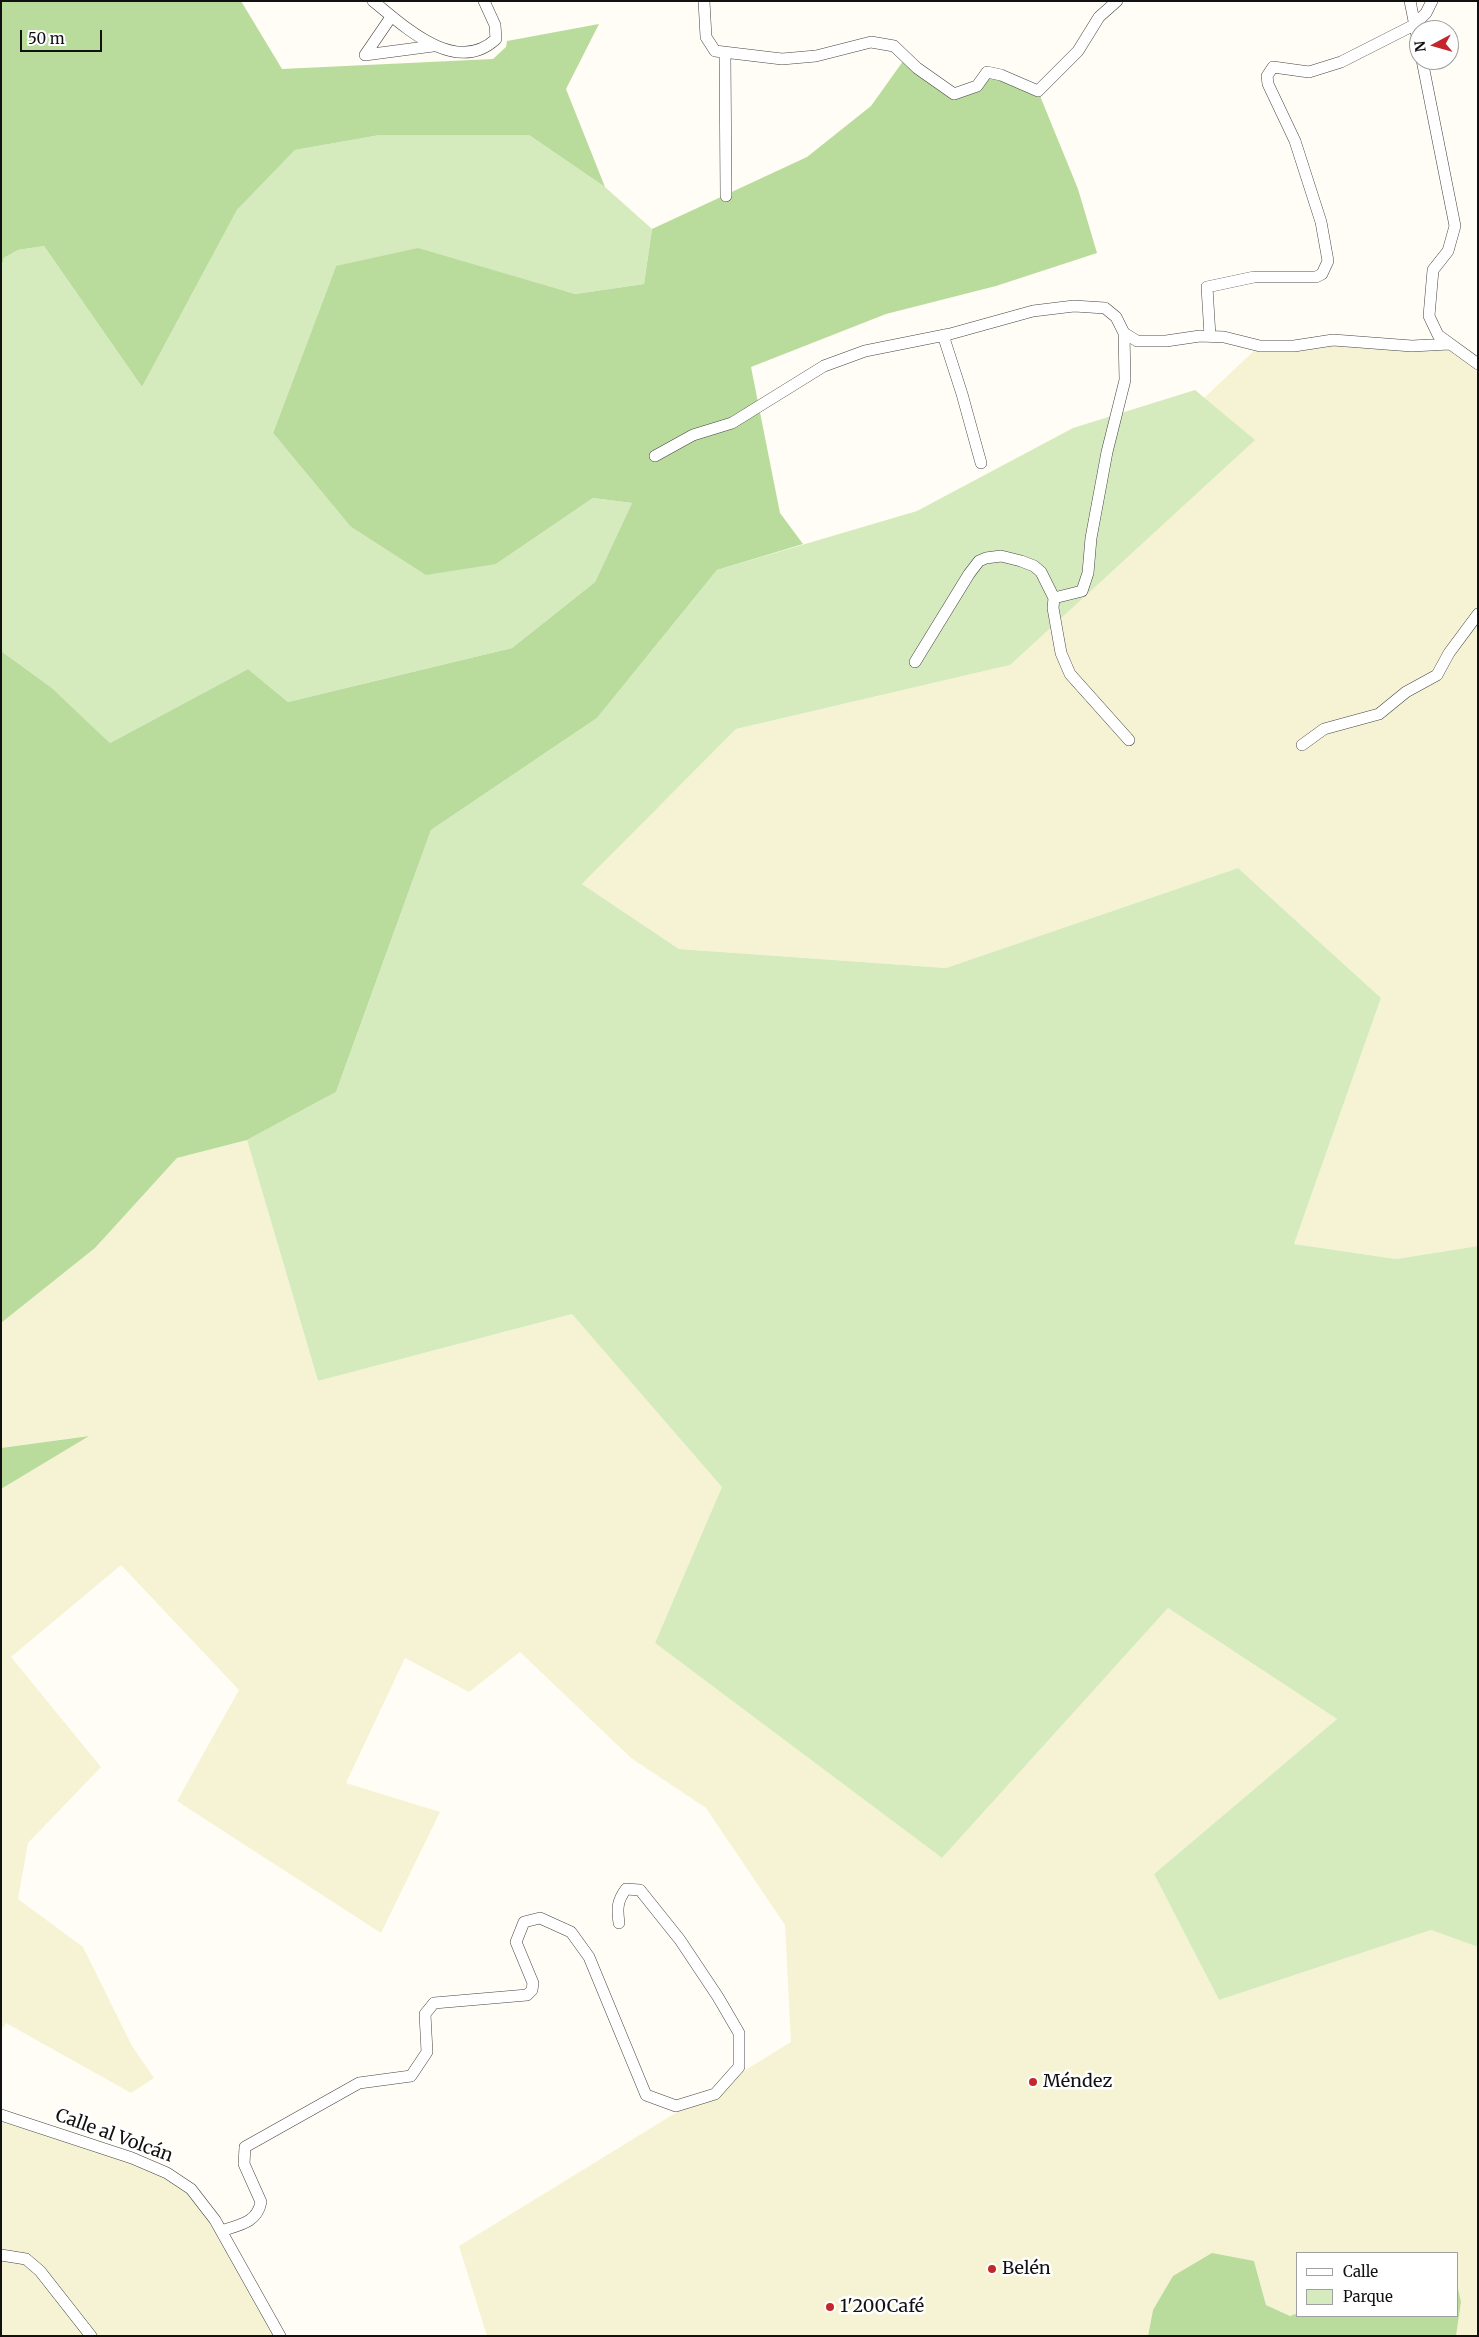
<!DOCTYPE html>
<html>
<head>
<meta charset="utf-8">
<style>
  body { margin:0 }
  #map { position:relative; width:1479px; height:2337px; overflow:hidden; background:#fffdf5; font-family:Merriweather,serif }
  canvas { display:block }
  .frame { position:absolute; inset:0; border:2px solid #111; pointer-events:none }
  .legend { position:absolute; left:1296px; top:2252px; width:162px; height:65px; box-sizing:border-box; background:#fff; border:1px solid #a0a0a0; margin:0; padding:6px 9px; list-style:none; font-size:15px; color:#111 }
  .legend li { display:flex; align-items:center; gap:10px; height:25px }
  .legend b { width:25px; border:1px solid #a0a0a0 }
  .north { position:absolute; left:1409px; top:20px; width:50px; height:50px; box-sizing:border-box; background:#fff; border:1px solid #a0a0a0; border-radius:50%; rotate:264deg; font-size:14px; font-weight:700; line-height:20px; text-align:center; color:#111 }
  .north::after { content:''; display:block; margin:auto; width:18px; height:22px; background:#c4262e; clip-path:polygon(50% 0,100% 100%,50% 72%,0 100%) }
  .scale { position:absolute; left:20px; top:30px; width:82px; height:22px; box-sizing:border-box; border:2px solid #111; border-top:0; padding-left:6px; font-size:15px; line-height:18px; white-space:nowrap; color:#111; -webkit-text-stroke:4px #fff; paint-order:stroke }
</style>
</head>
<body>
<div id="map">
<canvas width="1479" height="2337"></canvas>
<div class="frame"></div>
<ul class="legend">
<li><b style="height:6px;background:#fff"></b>Calle</li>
<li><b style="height:14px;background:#d5ebbd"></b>Parque</li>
</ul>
<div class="north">N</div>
<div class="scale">50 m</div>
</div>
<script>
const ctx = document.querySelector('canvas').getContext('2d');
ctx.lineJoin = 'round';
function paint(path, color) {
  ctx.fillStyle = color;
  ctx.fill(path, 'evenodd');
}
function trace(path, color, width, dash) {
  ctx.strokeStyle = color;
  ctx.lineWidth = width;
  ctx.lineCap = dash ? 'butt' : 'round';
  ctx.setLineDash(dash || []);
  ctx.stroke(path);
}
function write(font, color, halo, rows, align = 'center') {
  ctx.font = font + ' Merriweather,serif';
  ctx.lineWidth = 5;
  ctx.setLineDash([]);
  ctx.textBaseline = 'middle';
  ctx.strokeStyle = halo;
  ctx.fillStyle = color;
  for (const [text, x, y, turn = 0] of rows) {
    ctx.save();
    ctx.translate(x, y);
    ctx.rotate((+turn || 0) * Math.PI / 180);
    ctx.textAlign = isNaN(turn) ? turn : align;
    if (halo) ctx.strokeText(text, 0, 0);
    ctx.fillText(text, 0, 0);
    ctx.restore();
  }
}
paint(new Path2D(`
  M1449 344 1478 364V1246L1396 1259 1294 1244 1381 998 1238 868 946 968 679 949 582 884 736 729 1010 665 1204 398 1259 346Z
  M247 1140 318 1381 572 1314 723 1487 655 1643 942 1858 1168 1608 1337 1719 1154 1874 1219 2000 1431 1930 1478 1947V2336H1456L1461 2302 1458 2288V2253H1298V2313L1290 2316 1266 2305 1254 2261 1153 2310 1148 2336H487L459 2246 791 2042 785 1925 706 1808 631 1758 520 1652 469 1692 405 1658 346 1783 440 1812 381 1933 177 1801 239 1690 121 1565 11 1657 101 1767 28 1843 18 1899 83 1947 132 2046 154 2078 131 2093 6 2023 1 2031V1489L87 1436 1 1448V1323L95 1248 177 1158Z
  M1 2115 167 2173 206 2207 280 2336H1Z`), '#f6f3d4');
paint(new Path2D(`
  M380 135H529L605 187 652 229 644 284 575 294 508 276 336 266 273 433 350 526 496 564 593 498 632 503 595 582 512 648 288 702 248 669 110 743 52 688 1 651V268L4 258 18 250 44 246 142 387 237 210 295 150Z
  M1195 390 1255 440 1010 665 736 729 582 884 679 949 946 968 1238 868 1381 998 1294 1244 1396 1259 1478 1246V1947L1431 1930 1219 2000 1154 1874 1337 1719 1168 1608 942 1858 655 1643 722 1487 572 1314 318 1381 247 1140 336 1092 431 830 597 718 717 570 917 511 1073 428Z`), '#d5ebbd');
paint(new Path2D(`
  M1 1H241L282 69 493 59 506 47 507 41 599 24 566 89 605 187 529 135H380L295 150 237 210 142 387 44 246 18 250 4 258 1 268Z
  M906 57 954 94 977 86 987 72 1038 91 1078 189 1097 253 996 286 886 314 751 367 780 513 803 544 717 570 597 718 431 830 336 1092 247 1140 177 1158 95 1248 1 1323V651L52 688 110 743 248 669 288 702 512 648 595 582 632 503 593 498 496 564 426 575 350 526 273 433 336 266 418 248 575 294 644 284 652 229 807 157 871 106Z
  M89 1436 1 1489V1448Z
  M1212 2253 1254 2261 1266 2305 1290 2316 1298 2313V2316H1458V2288L1461 2302 1456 2336H1148L1153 2310 1173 2276Z`), '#b9dc9c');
const minor = new Path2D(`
  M373 1C405 27 456 76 496 39L495 25 484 1
  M704 1 706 37 715 51 782 59 816 56 871 42 894 46 917 68 954 94 977 86 987 72 1001 75 1038 91 1078 51 1099 17 1117 1
  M1410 1 1419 46
  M725 53 726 196
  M365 55 433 46
  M365 55 391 17
  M1422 60 1455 226 1448 251 1433 270 1429 316 1438 335 1478 364
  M1124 333 1125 380 1107 452 1091 538 1088 573 1082 591 1054 598 1053 608 1061 653 1070 674 1129 740
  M943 335 962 394 981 463
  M1210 336 1207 287 1254 277H1316L1322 274 1328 261 1321 222 1295 141 1268 84 1267 76 1273 67 1309 72 1341 62 1414 25 1426 13 1432 1
  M655 456 693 435 732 423 824 366 865 351 950 334 1033 311 1074 306 1105 308 1116 317 1124 333 1137 341H1166L1200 336 1224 337 1260 346H1294L1333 340 1412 346 1449 344
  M915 662 969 574 979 561 986 558 1001 556 1021 561 1034 566 1041 572 1054 598
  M1302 745 1324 729 1379 714 1406 692 1437 675 1449 653 1478 614
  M1 2115 132 2158 167 2173 191 2189 215 2220 280 2336
  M221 2231C239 2225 257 2223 261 2202L244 2164 245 2147 359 2083 411 2076 427 2052 425 2014 434 2003 527 1995 532 1990 533 1983 516 1942 524 1922 540 1918 571 1932 589 1957 646 2095 676 2106 715 2094 739 2067V2033L718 1997 680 1940 640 1890 626 1889C617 1901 617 1909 619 1923
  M1 2255 26 2259 40 2271 91 2336`);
trace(minor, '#444', 12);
trace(minor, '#fff', 11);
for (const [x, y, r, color] of [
  [1033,2082,5,"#c4262e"],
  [992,2269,5,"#c4262e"],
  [830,2307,5,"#c4262e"]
]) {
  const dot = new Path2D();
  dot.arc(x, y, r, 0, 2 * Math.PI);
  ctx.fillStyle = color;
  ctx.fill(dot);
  trace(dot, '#fff', 2);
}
write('18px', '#111', '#fff', [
  ["Méndez",1043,2082],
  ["Belén",1002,2269],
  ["1'200Café",840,2307]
], 'left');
write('18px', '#111', '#fff', [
  ["Calle al Volcán",114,2136,20]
]);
</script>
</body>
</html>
